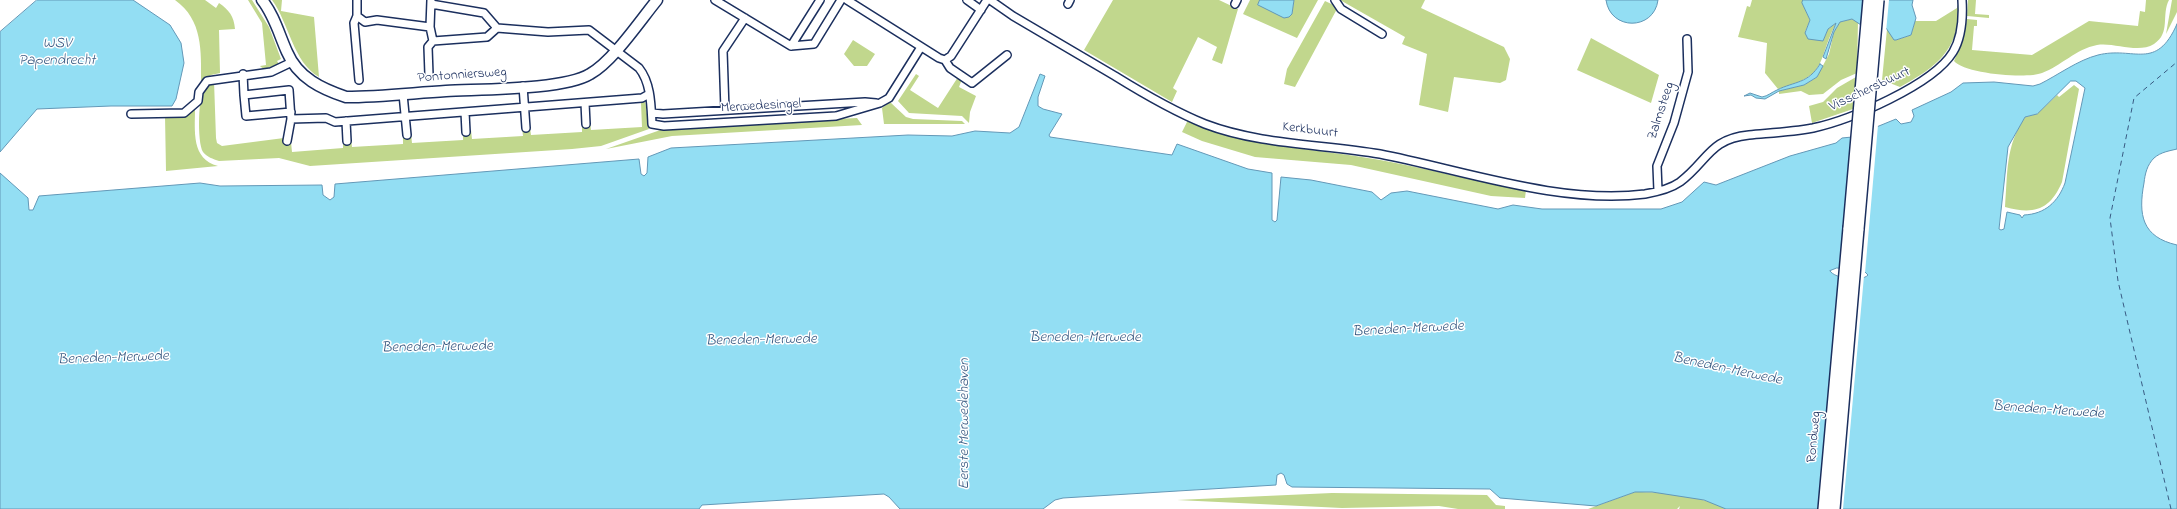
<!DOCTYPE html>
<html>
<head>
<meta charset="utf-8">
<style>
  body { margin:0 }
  canvas { display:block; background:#fff }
</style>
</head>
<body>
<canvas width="2177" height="509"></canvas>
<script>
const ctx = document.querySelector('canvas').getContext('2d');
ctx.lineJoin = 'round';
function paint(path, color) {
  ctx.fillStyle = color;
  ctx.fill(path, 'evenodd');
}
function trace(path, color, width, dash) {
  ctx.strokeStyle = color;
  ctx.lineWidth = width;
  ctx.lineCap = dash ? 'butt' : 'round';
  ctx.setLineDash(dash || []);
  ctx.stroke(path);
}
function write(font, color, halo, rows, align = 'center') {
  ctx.font = font + ' "Indie Flower",sans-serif';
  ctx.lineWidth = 3;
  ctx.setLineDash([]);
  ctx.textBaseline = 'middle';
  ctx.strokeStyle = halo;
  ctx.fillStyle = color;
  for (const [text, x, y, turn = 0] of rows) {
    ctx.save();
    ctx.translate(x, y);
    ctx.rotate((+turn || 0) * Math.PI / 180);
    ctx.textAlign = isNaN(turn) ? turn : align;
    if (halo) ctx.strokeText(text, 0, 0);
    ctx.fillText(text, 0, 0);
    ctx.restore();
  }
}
paint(new Path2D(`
  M175 0H205L216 8 219 3C229 10 234 16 235 29L219 30 220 73 211 75 201 82C201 51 203 20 175 0Z
  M248 0H252L269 27 281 59 277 61 279 64 264 69 261 67 260 66 266 65 262 23Z
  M272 0H282L281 11 314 17 319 77C293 62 289 23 272 0Z
  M1113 0H1219L1238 9 1222 64 1212 60 1217 47 1198 37 1173 88 1177 91 1172 102 1084 50Z
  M1250 0H1260L1258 5 1292 14 1294 0H1318L1297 38 1243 14Z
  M1340 0H1425L1421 8 1504 47 1510 59 1506 80 1500 83 1454 77 1448 112 1419 105 1427 54 1402 44 1405 37Z
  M1752 0H1808L1803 5 1810 20 1805 32 1823 41 1828 29 1836 23C1816 63 1829 75 1778 89L1765 73 1767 43 1738 37 1747 6 1750 7Z
  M1968 0H1976L1975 14 1989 15V18L1967 16Z
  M2146 0H2169C2161 15 2171 33 2154 44 2138 54 2114 42 2097 45 2076 49 2061 66 2042 73 2027 79 1965 74 1954 61L1963 39 1967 19 1977 20V26H1974L1972 50 2032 55 2089 21 2138 26 2140 11 2145 12Z
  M2172 0H2177V12L2166 34Z
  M1325 1 1338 7 1295 87 1284 84 1287 69Z
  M1957 5C1959 7 1958 14 1958 19 1955 55 1929 71 1900 87L1882 80 1887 29 1896 40 1911 35 1915 21H1936L1957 8Z
  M1852 19 1858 21 1857 73 1841 80 1823 94 1809 95 1801 91 1779 94V91L1804 85 1817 77 1829 54 1834 32 1840 22Z
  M1591 38 1659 75 1651 103 1577 70Z
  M853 40 875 54 867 66H854L844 54Z
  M916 74 919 76 910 90 938 108 958 77 962 79 959 87 976 96 970 112 969 123 962 116 909 113 898 101Z
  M1856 77 1853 109 1812 123 1809 106 1823 102 1837 88Z
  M214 81 216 138 217 143 222 146 284 138 285 142H291L292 152 343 148V138H351L352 147 403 144V135L411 134 412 143 463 140V130H471L472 139 523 136 522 128H530L531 135 582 132V123L590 122 591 130 642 127 641 103 645 100 649 129 601 146 572 149 310 166 279 158 219 161C213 159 207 157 203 152 197 142 198 94 205 86 207 84 211 82 214 81Z
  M2074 85 2079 89 2062 182C2050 210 2034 215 2005 207 2008 172 2005 147 2025 117L2037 114 2057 95 2059 97Z
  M890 102 906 117 913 119 962 121 965 124H884L882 108Z
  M195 109C195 131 191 159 218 166L166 171 165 116H182Z
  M857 118 862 125 672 136 606 149 669 127Z
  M1188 120C1249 148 1315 148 1380 160 1429 169 1477 182 1526 190L1525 198 1491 196 1351 165 1255 157 1202 141 1182 132Z
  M1635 492C1665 492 1699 495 1726 509H1679L1680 506 1677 509H1588Z
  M1332 493 1487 495 1496 505 1505 506V509H1458L1439 506 1342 508 1177 500Z`), '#c1d78d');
const water = new Path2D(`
  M37 0H133L170 25 181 43 184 63 176 99 172 106H111L37 109 0 152V32Z
  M1260 0H1294L1292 14 1289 17 1284 18 1258 5Z
  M1606 0H1658C1654 31 1610 31 1606 0Z
  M1803 0H1913L1912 5 1916 18 1911 35 1896 40H1894L1886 28 1861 25 1852 19 1840 22 1834 32 1826 59 1823 57 1836 23 1828 29 1823 41 1808 39 1805 33 1810 20 1802 3Z
  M2177 24V149C2169 151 2161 152 2154 158 2147 165 2145 174 2144 183 2138 215 2142 237 2177 245V509H1726L1704 500 1652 492H1635L1596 506 1500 498 1490 489 1292 487 1287 484 1284 475 1281 473 1277 475 1276 485 1063 498 1055 500 1043 509H900L889 497 884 494 702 505 699 509H0V173L28 198 29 210H33L39 196 200 183 220 186 322 185 323 195 330 200 334 197 335 184 639 159 641 174 644 176 647 173 648 157 671 148 908 135 952 136 975 131 1010 133 1019 127 1040 74 1045 76 1038 97V106L1043 109 1062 114 1049 135 1050 137 1172 155 1177 144 1248 169 1272 173V220L1275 222 1277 220 1281 177 1311 180 1372 192 1381 200 1391 193 1407 191 1498 209 1513 205 1542 209H1661L1682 202 1704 182 1716 185 1790 156 1836 143 1842 138 1852 137 1896 119 1901 124 1911 122 1914 116 1912 110 1951 92 1963 83 1994 82 2033 86 2040 84C2058 75 2078 60 2098 55 2134 46 2156 72 2177 24ZM2071 81H2076L2085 88 2065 183C2058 202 2045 214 2024 215L2022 218 2020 215 2007 212 2004 229 2001 230 1999 229 2008 147 2025 117 2037 114ZM1837 268 1863 270 1868 275C1862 282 1835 279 1830 271Z
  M1820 64 1823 66 1817 77 1804 85 1779 91 1765 99 1756 98 1751 95 1744 96 1750 93 1762 97C1768 96 1772 92 1777 90 1795 81 1808 84 1820 64Z`);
paint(water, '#93def3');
trace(water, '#6398b7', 1);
paint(new Path2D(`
  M1863 0H1889L1886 32 1885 30 1861 27Z
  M1878 125 1865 273 1839 270 1851 135 1861 133Z
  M1839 275 1864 276 1843 509H1818Z`), '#fff');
trace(new Path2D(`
  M2171 509 2118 281 2110 218 2134 98 2177 62`), '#395b83', 1, [5, 4]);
const street = new Path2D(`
  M357 0V16L354 23 359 80
  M715 0 791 46
  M820 0 791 46 814 44 841 0
  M847 0 939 58 945 60 951 56 987 0
  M967 0 981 10
  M990 0 1013 16C1047 36 1081 56 1115 76 1144 94 1173 111 1205 124 1260 145 1322 144 1380 154 1462 170 1561 205 1645 194 1657 192 1670 189 1680 182 1708 161 1709 139 1749 135 1770 133 1792 132 1813 128 1850 120 1933 85 1953 52 1962 37 1963 17 1962 0
  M1335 0 1341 9 1382 34
  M431 4 484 13 497 28
  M1068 4 1070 0
  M1235 4 1237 0
  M357 16 365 22 377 20 430 27 433 41
  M430 27 431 0
  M945 60 950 68 972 83 1007 55
  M243 74 244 95
  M429 75 428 47 433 41 487 37 497 28 548 32 589 30 639 68C651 83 651 105 652 124L664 126 836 116 880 103 889 98 921 47
  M523 86 526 128
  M403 94 407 135
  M585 103 586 124
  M725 110 723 51 745 18
  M291 112 246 116 244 95 289 90 291 119 326 118 335 122 642 98 649 94
  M465 112 466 132
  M652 113 663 114 865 102 876 103
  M131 114 184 113 198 101 199 92 207 81 271 72 292 62
  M346 121 347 141
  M287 141 291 119
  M1658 191 1657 166 1674 123 1688 72 1687 39`);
const secondary = new Path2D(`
  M262 0C274 15 279 34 287 52 298 78 322 89 346 97 379 97 413 93 446 91 480 89 564 90 590 74 613 61 639 22 657 0`);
const primary = new Path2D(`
  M1824 509 1849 228
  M1834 509 1858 229`);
trace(street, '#1b2f5e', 10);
trace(secondary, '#1b2f5e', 13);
trace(primary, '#1b2f5e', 14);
trace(street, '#fff', 7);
trace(secondary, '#fff', 10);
trace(primary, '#fff', 11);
const primaryBridge = new Path2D(`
  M1849 228 1869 0
  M1858 229 1878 0`);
trace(primaryBridge, '#1b2f5e', 14, []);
trace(primaryBridge, '#fff', 11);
write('14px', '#1b2f5e', '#fff', [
  ["Pontonniersweg",462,76,-4],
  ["Visschersbuurt",1870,90,-25],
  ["Merwedesingel",761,107,-3],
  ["Zalmsteeg",1662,111,-72],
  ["Kerkbuurt",1310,131,7],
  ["Rondweg",1815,437,-85]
]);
write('italic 15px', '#395b83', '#fff', [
  ["WSV",57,45],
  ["Papendrecht",57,62],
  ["Beneden-Merwede",1408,330,-3],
  ["Beneden-Merwede",1085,339],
  ["Beneden-Merwede",761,341,-1],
  ["Beneden-Merwede",437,348,-1],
  ["Beneden-Merwede",113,359,-2],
  ["Beneden-Merwede",1727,370,12],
  ["Beneden-Merwede",2048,411,4],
  ["Eerste Merwedehaven",966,424,-90]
]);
</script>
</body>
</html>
